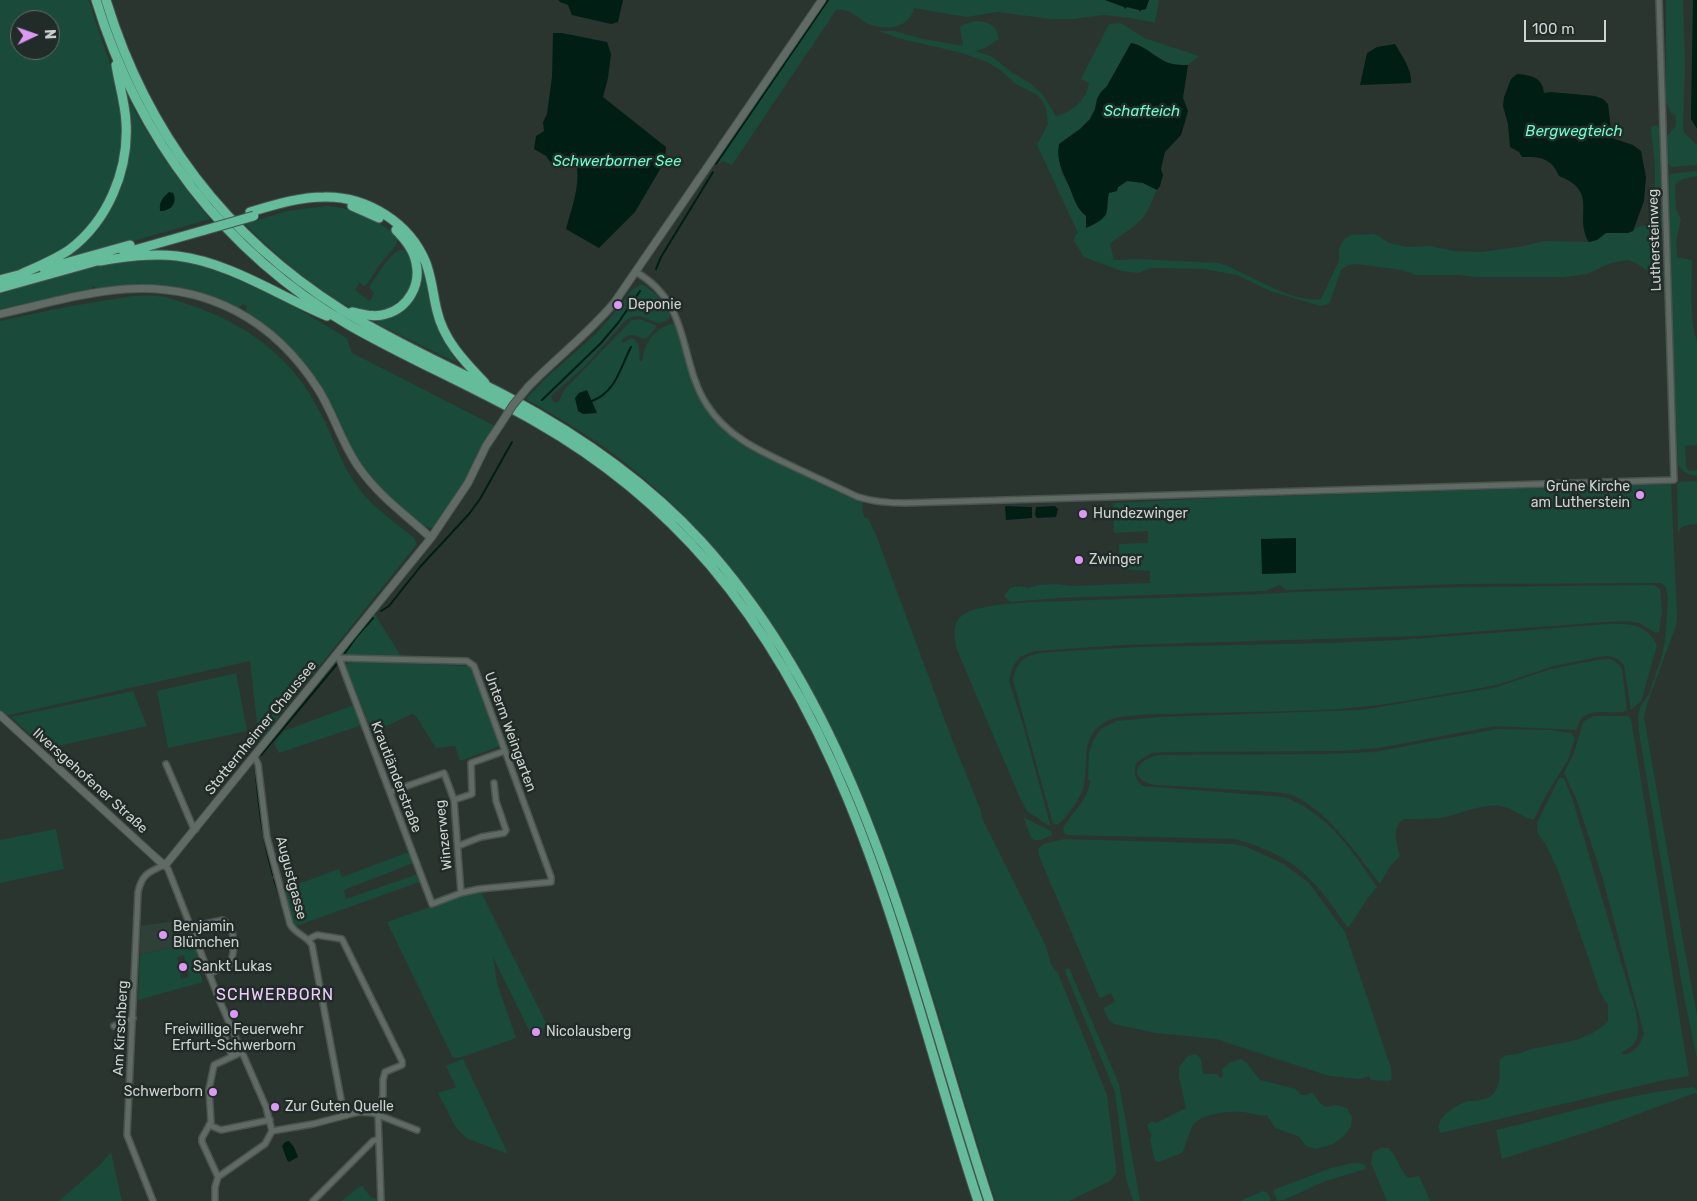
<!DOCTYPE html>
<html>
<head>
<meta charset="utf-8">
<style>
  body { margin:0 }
  #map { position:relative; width:1697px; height:1201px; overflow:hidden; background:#2b3530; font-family:Rubik,sans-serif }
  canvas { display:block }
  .north { position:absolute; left:10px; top:10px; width:50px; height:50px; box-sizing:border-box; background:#212b27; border:1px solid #666e6b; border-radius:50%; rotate:87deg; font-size:14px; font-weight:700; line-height:20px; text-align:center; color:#cdd3d0 }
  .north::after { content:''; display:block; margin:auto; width:18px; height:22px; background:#dc99f4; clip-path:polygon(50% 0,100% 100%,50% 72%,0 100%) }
  .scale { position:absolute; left:1524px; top:20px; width:82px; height:22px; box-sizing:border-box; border:2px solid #cdd3d0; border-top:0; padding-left:6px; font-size:15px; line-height:18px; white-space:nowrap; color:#cdd3d0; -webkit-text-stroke:4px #212b27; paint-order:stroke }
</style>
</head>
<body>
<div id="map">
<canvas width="1697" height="1201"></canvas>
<div class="north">N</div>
<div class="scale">100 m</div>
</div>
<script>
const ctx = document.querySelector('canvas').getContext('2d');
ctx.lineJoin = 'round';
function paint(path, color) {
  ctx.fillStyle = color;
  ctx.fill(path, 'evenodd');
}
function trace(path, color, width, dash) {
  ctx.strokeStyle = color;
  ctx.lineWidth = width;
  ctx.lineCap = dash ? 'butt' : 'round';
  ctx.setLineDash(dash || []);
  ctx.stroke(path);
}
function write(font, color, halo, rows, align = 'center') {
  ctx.font = font + ' Rubik,sans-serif';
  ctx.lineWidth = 5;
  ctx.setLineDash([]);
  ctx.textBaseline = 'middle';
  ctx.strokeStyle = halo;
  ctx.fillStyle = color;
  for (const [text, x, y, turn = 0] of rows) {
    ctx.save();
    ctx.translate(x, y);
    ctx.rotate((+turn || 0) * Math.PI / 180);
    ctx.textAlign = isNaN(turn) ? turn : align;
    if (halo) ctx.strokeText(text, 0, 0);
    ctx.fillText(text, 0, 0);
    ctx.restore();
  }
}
paint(new Path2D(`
  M180 920 189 943 140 955 141 926Z`), '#2f4038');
paint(new Path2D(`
  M0 0H89C98 34 114 67 120 102 129 161 111 217 59 251 41 263 21 270 0 276ZM20 20H50V50H20Z
  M827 0H966L967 1V0H1105L1124 7 1144 10 1149 0H1159L1155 23 1131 18 1104 15 1073 19H1050L998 12 966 17 914 8C910 27 888 31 871 25 858 20 853 8 836 10L732 165 723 161 717 165 714 164Z
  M1666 0H1683L1685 64 1683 128 1684 133 1697 145V165L1672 167 1667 163V136L1676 126V116L1671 113 1666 102Z
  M976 21C989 22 997 25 999 39L985 48 976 51 993 57 1011 72 1030 83 1043 95 1056 116C1072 112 1086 101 1089 83L1081 79 1109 24 1121 23 1144 38 1199 56 1188 65C1180 65 1171 65 1164 61 1153 55 1144 45 1131 43L1107 86 1101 92 1097 99 1095 109 1090 119 1080 129 1059 144 1061 172 1086 216V228C1092 225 1102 220 1106 214 1109 208 1107 200 1109 193L1117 191 1118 187 1128 181 1143 183 1157 190C1152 200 1148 214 1139 222 1130 230 1119 236 1110 244L1114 260 1138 259 1219 263C1247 272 1292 304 1321 299L1339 261V249L1344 239 1351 235 1373 234 1379 236 1389 243 1407 247 1431 246 1453 251 1481 252 1524 246 1545 241 1589 242 1606 233 1633 231 1635 228 1651 224 1655 186V166L1651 127 1656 125 1659 127 1661 190 1658 194 1655 202 1658 208 1663 210 1661 238 1662 261 1659 268 1663 272V282L1661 276 1657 273 1649 272 1636 263 1628 260 1611 263 1587 274 1564 277H1475L1458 275H1416L1402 270 1357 264 1348 265 1341 270 1330 302 1326 305 1320 306 1270 291 1237 275 1204 269 1152 268 1138 273 1121 271 1084 257 1074 241 1075 236 1078 233 1037 145 1048 124 1046 108 1042 100 1037 95 1016 84 999 69 987 62 962 53 901 39 879 31H895L919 38 963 46 960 27 965 24Z
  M125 93C150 140 176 178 210 219L130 242 54 262 99 222H103L104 216 119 189Z
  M1697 171V176L1683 179 1676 183 1675 187 1676 209 1681 220 1676 241 1677 257 1692 260C1692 281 1689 322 1697 340V445L1685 446 1686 467 1689 471 1697 470V476C1688 475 1683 472 1678 465L1671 303 1669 174Z
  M327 206C355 208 377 218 397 237V244L380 264 367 284 364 286 359 283 355 290 368 300 370 301 374 293 370 289V286C377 276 388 256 398 251 402 248 406 251 410 252 411 259 416 268 415 275 413 283 408 296 402 301 394 309 378 315 367 313 334 307 269 249 245 224L287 211Z
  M155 258C170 259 185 261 200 264 250 276 302 312 347 338L352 353 495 426 472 471 435 527C424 530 417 522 409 515 383 495 360 470 345 440 334 416 324 390 308 369 291 347 270 329 247 313L246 310 247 306 243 304 240 307H236C184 285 152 283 97 290L94 286 92 287V291L0 312V292L117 261Z
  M423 271 439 332 457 362 449 359 376 323 378 320C409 315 416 299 423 271Z
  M640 285H644C654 293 671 304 670 318L661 323C646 321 640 310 625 321L583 368 551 396 552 400 555 403 559 401 564 390 632 320 640 319 657 326 649 336 644 339C633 335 630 332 621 341L623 343 631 338C641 342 639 352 640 361H642C643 358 643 353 645 349 648 338 662 324 674 324L676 326C684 348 687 373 697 395 718 440 764 457 807 477 826 486 843 495 863 502L862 510 865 518H868L876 535 953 742 981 811 982 818 1046 946C1049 957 1050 966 1058 973L1107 1095 1116 1167V1174L1110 1181 1069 1201H996C909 933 855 642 619 458 590 436 558 417 526 399L547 377 596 334 616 311 632 290Z
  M133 296C140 296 148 295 156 296 170 297 183 303 196 307 251 327 293 359 320 412 334 438 341 466 360 490 374 508 396 523 414 538L417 544 259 742 250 661 5 716 0 711V321L66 307Z
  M1697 481V524C1688 525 1680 524 1678 535L1677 484 1680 482Z
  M1671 484 1677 617 1676 626 1648 701 1644 717 1682 935 1697 1015V1059L1684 997 1639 733 1638 716 1640 707 1649 694 1661 659 1665 641 1668 600 1666 587 1661 583 1460 584 1286 590 1280 585 1265 591 1059 598 1010 602 1004 596 1010 588 1019 586 1029 588 1038 585 1056 584 1072 586 1150 583V571L1120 569 1119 544 1148 543V531L1114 533 1113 503 1218 498Z
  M1654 585 1660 589 1662 611 1659 632 1656 633 1639 623 1628 621 1605 622 1419 636 1125 645 1034 651 1020 657 1013 666 1009 681 1022 721 1050 824 1049 826 1027 811 1020 798 957 650C954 637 951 620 966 613 986 602 1043 602 1067 601 1143 598 1220 597 1295 592L1465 587Z
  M374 613 401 656 344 655 345 649Z
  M1609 624C1631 624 1645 623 1657 645L1643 695 1641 701 1631 710 1624 665C1618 658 1613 656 1604 656L1554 666 1500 684 1481 688C1442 694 1401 703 1361 707 1300 713 1237 711 1175 714 1158 714 1121 714 1107 721 1079 736 1089 761 1084 785 1083 795 1065 820 1057 825L1053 824 1013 680C1017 657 1029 654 1050 652L1139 647 1328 643 1400 640Z
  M1610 659 1620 665 1622 670 1627 711C1614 715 1590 707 1581 719 1579 722 1578 727 1576 730L1495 726 1379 748 1340 751 1166 752 1151 753 1136 763C1134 772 1134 780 1143 786L1284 797C1325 811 1354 852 1377 887L1367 899 1349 927H1347C1314 877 1294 856 1235 839L1067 835 1064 833 1063 828C1072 813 1089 799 1090 780H1088L1089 753 1093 740 1101 729 1116 721 1160 717 1361 710 1493 688 1551 669 1596 660Z
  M349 661 469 666 473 670 500 746 460 761 455 746 436 748 415 715 412 714 372 733 346 665Z
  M236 673 247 731 168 748 157 691Z
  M133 691 147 726 45 749 11 717Z
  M354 705 362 725 279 753 274 743 284 731Z
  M1593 716H1628L1631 719 1689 1076 1660 1081 1440 1133C1439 1130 1438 1128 1439 1125 1441 1114 1458 1104 1468 1101 1472 1101 1476 1101 1480 1100 1501 1097 1501 1077 1499 1060 1507 1053 1508 1056 1517 1054 1522 1053 1527 1050 1532 1049 1558 1043 1589 1042 1608 1021V1005L1600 992 1559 873 1546 845 1538 834 1537 823 1559 778H1564L1572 798 1635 1009C1639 1028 1643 1043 1622 1052L1623 1055C1636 1052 1639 1046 1644 1034L1602 876 1576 798 1564 773 1574 753 1583 722Z
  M1497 729 1551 730 1571 733 1575 738 1568 760 1546 795 1535 817 1533 820C1522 817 1512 808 1501 806 1482 803 1459 815 1440 818 1429 819 1417 819 1405 819 1390 825 1397 844 1400 856L1390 866 1380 884C1358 856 1331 816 1300 799 1292 794 1283 793 1274 792L1156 785C1127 780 1134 760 1159 755L1328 754 1374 752Z
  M1023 817 1051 831 1052 835 1041 840H1034L1031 837Z
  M56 829 64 869 0 883V840Z
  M1064 839 1234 844 1247 847 1284 864 1309 883 1345 932 1391 1068 1392 1079 1389 1081 1371 1080 1369 1076 1360 1079 1329 1076 1216 1039 1156 1033 1114 1024 1109 1020 1103 1008 1115 1002 1111 993 1101 998 1099 997 1039 856 1038 849 1043 844Z
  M409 852 413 863 344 890 346 899 418 874 420 882 296 926 292 920 284 889 339 869 342 877Z
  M481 892 548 1027 530 1032 493 957 497 983 516 1038 462 1057 453 1058 387 922 471 893Z
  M189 943 195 945 200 958 197 964 203 982 138 1000 140 955ZM184 955 189 977 181 979 177 957Z
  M1069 968 1119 1084 1140 1201H1133L1126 1179 1115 1092 1066 974 1065 969Z
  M1196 1054 1201 1059 1203 1074H1217L1220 1078 1223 1076 1222 1069 1229 1063 1241 1059 1247 1063 1260 1080 1296 1089 1300 1095H1307L1312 1092 1320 1103 1326 1107 1335 1105 1347 1108 1352 1117 1351 1127 1344 1136 1333 1144 1316 1149 1306 1146 1298 1136 1275 1128 1267 1115C1259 1117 1252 1113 1244 1112 1230 1111 1200 1113 1192 1127 1188 1135 1186 1145 1182 1153L1159 1162 1155 1161 1150 1140 1152 1134 1148 1130V1124L1152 1121 1156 1123 1186 1108 1179 1078V1067L1188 1056Z
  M463 1059 508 1154 466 1138 455 1126 438 1093 456 1087 446 1066Z
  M1693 1087 1697 1090V1094L1695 1093 1600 1128 1502 1159 1496 1130C1561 1115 1626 1094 1693 1087Z
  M1381 1148H1388C1397 1155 1399 1169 1408 1178L1419 1176 1430 1201H1387L1371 1163 1373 1152Z
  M111 1152 122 1201H59L100 1165Z
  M1353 1163H1360L1365 1165V1169L1323 1182 1284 1200 1277 1201 1273 1190 1331 1168Z
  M362 1185 371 1198 379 1199V1201H341Z
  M1263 1191 1268 1193 1271 1201H1240Z`), '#1a4a39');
paint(new Path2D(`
  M558 0H623L618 22 611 24 572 15 568 5 560 2Z
  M1105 0H1149L1146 9 1141 10 1140 12 1139 10 1127 7 1125 9 1124 7Z
  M1693 0H1697V129L1691 119V113Z
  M553 33H562L607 42 611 54 608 78 603 97 666 147 665 161 635 212 599 248 566 229C571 210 586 171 571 155L564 165 551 163 546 156 534 149 536 136 544 131 543 122 547 114 552 77Z
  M1131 43C1143 45 1153 55 1164 61 1171 65 1180 65 1188 65L1183 98 1188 111 1184 125 1181 135 1165 152 1161 169 1163 175 1160 186 1157 190 1143 183 1127 181 1118 187 1117 191 1109 193C1107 200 1108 208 1106 214 1102 221 1093 225 1086 228V216C1076 208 1074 198 1069 186 1062 171 1056 160 1059 144L1080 129 1090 119 1095 109 1097 99 1101 92 1107 86Z
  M1395 44C1402 56 1412 69 1411 83L1360 85 1367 53 1377 47Z
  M1517 74C1530 75 1543 77 1544 93L1551 92 1595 96 1603 99 1608 104 1612 138 1633 145 1641 151 1646 177 1644 201 1633 231 1628 233H1606L1597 240 1589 242C1573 216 1600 192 1559 176 1551 157 1540 157 1522 157L1519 152 1510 147 1508 124 1503 106 1504 97 1511 79Z
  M169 192 173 193C178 203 171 211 160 211 159 202 162 198 169 192Z
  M587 390 597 413 583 414 578 411 575 398 579 393Z
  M1005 506 1032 507V518L1006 520Z
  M1055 506 1058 509 1056 517 1037 518 1035 515 1036 507Z
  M1296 538V573L1262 574 1261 539Z
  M289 1141 294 1147 298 1157 289 1162 287 1160 282 1146 285 1142Z`), '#001e13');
trace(new Path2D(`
  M716 164 828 0
  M656 269 661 257 713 172
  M542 400 601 343 618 323 640 291
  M592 401C616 392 620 368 631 347
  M381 611 389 606 420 567 469 514 480 499 512 442
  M345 653 357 636 373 618
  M261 755 337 664
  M255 764C258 801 262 838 273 875
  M274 880 282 903
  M285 915 287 923`), '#001e13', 2);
const street = new Path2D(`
  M636 272C692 304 678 360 707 405 728 438 762 452 796 468 817 478 837 487 858 497 874 502 888 503 905 503L1674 480 1659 0
  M336 655 339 658 467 661 474 666 551 877V882L479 889 461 893 432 904 339 658
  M254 756 258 764 267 837 290 924C295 934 306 935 312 945L344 1115
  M166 764 193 827 196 829
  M390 792 444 773 454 800 461 893
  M454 800 472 794 471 763 505 751
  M458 846 481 837 504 833 506 830 496 801 494 783
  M191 927 223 920C237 928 235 951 230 964L209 974
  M309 939 317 935 342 939 402 1061V1065L385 1072 383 1080V1095L378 1114 381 1201
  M114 1026 133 1018
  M231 1028 223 1032 232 1056
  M209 1125 221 1130 270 1120
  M272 1131 313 1124 359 1112 373 1113 417 1130
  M218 1177 202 1142V1138L211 1122 209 1089 214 1065 242 1052
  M153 1201 127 1135 138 892C142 874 149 872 164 865L168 869 221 1004 266 1107 272 1131
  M215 1201V1187L218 1177 265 1144 272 1131
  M313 1201 373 1141 379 1139`);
const secondary = new Path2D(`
  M0 314C41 305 84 292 126 289 208 284 274 320 318 389 334 414 342 445 360 469 379 496 406 515 431 538
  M528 387C556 358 588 334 614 303L822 0
  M0 715 156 858 164 865 167 863 431 538 468 483 486 446 500 425`);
const highway = new Path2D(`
  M96 0C138 138 224 252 349 325 410 360 475 387 536 422 601 459 661 508 710 565 863 745 906 983 978 1201
  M106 0C146 131 225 236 342 310 395 343 453 368 508 397 579 435 646 481 701 541 868 724 914 973 989 1201
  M352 206 379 218
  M250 212C274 205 299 197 324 197 367 196 410 223 426 263 432 279 433 295 437 311 444 341 465 362 485 383
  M124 253 205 230
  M100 261C125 257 151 253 177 256 229 262 279 296 327 316
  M44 269 130 245
  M21 274C37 267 54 260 69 250 108 221 129 170 126 122 125 103 119 84 116 65
  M0 280 26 273
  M0 288 104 259
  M352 312C363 314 374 318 386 314 408 308 421 285 416 263 414 250 405 239 396 230`);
trace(street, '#4b534f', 8);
trace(secondary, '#4b534f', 9);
trace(highway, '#4b534f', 11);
trace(street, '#606b66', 5);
trace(secondary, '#606b66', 7);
trace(highway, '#65bc9b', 9);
const secondaryBridge = new Path2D(`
  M500 425 513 405 528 387`);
const highwayBridge = new Path2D(`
  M205 230 254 216`);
trace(secondaryBridge, '#4b534f', 9, []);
trace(highwayBridge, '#4b534f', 11, []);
trace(secondaryBridge, '#606b66', 7);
trace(highwayBridge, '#65bc9b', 9);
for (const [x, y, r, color] of [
  [618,305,5,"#dc99f4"],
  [1640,495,5,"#dc99f4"],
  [1083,514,5,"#dc99f4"],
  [1079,560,5,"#dc99f4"],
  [163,935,5,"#dc99f4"],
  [183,967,5,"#dc99f4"],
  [234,1014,5,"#dc99f4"],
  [536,1032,5,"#dc99f4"],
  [213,1092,5,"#dc99f4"],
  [275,1107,5,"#dc99f4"]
]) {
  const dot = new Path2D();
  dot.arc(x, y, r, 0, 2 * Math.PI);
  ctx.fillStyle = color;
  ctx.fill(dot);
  trace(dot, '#212b27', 2);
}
write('14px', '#cdd3d0', '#212b27', [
  ["Luthersteinweg",1655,240,-92],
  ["Stotternheimer Chaussee",261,728,-51],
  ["Unterm Weingarten",510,732,70],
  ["Krautländerstraße",396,777,69],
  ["Ilversgehofener Straße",90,781,42],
  ["Winzerweg",444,835,-96],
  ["Augustgasse",291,878,75],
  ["Am Kirschberg",121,1028,-87]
]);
write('14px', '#cdd3d0', '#212b27', [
  ["Deponie",628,305],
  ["Grüne Kirche",1630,487,"right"],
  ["am Lutherstein",1630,503,"right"],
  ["Hundezwinger",1093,514],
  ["Zwinger",1089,560],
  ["Benjamin",173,927],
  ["Blümchen",173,943],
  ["Sankt Lukas",193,967],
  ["Freiwillige Feuerwehr",234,1030,"center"],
  ["Erfurt-Schwerborn",234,1046,"center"],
  ["Nicolausberg",546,1032],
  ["Schwerborn",203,1092,"right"],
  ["Zur Guten Quelle",285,1107]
], 'left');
write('italic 15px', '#69feca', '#212b27', [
  ["Schafteich",1142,112],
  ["Bergwegteich",1574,132],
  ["Schwerborner See",617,162]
]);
ctx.letterSpacing = '1px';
write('16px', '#f0cbfe', '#212b27', [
  ["SCHWERBORN",275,995]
]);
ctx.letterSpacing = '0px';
</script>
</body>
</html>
